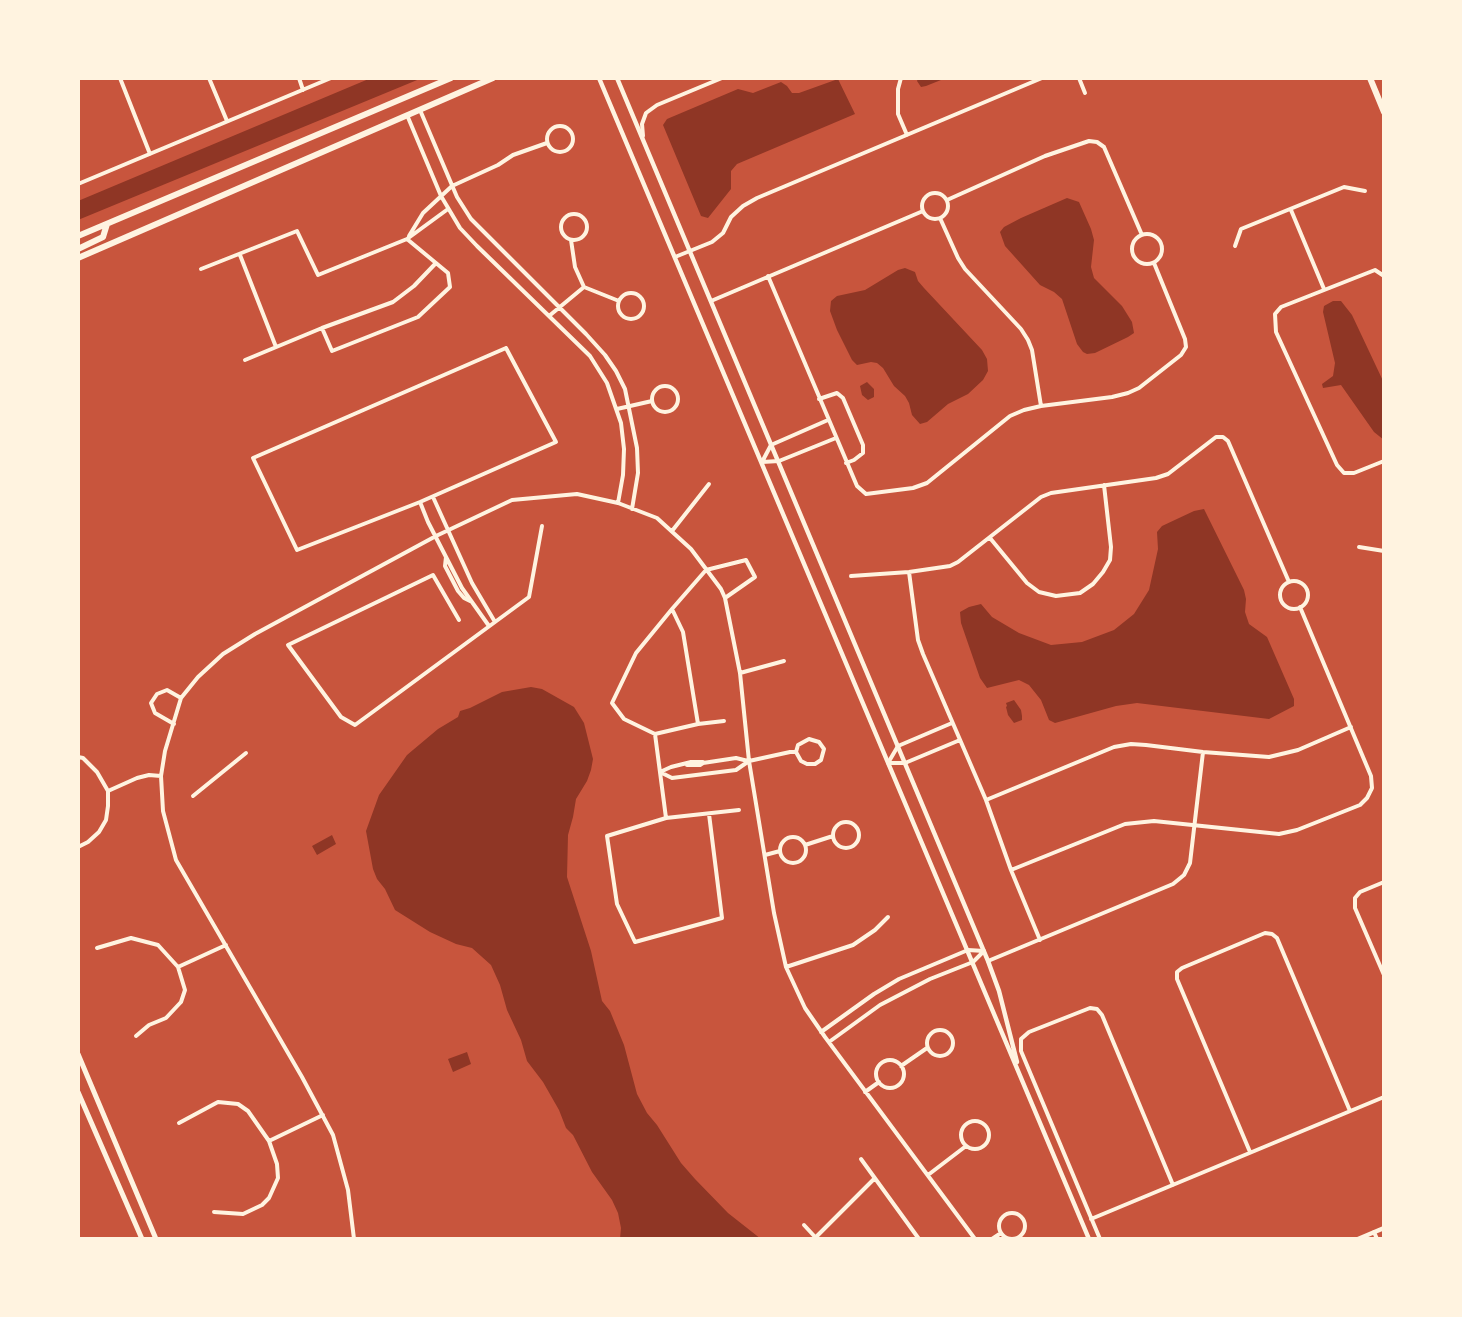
<!DOCTYPE html>
<html>
<head>
<meta charset="utf-8">
<style>
	body { margin:0 }
	#map { position:relative; width:1462px; height:1317px; overflow:hidden; background:#c8553d; font-family:"PT Sans Narrow",sans-serif }
	canvas { display:block }
	.frame { position:absolute; inset:0; border:80px solid #fff3e0; pointer-events:none }
</style>
</head>
<body>
<div id="map">
<canvas width="1462" height="1317"></canvas>
<div class="frame"></div>
</div>
<script>
const context = document.querySelector('canvas').getContext('2d');
context.lineJoin = 'round';
function fill(path, color) { context.fillStyle = color; context.fill(path, 'evenodd'); }
const poly = rows => new Path2D(rows.map(r => 'M' + r).join(''));
function trace(path, color, width, dash) { context.strokeStyle = color; context.lineWidth = width; context.lineCap = dash ? 'butt' : 'round'; context.setLineDash(dash || []); context.stroke(path); }
fill(poly([
	[371,78,422,78,78,220,78,201],
	[918,78,946,78,926,86,921,87,917,81],
	[838,79,855,114,737,164,731,171,731,189,708,218,701,216,663,125,667,119,738,89,753,93,781,82,787,86,792,93,799,93],
	[1067,198,1079,202,1091,229,1094,240,1091,267,1094,278,1122,306,1132,322,1134,333,1128,337,1095,353,1087,354,1083,352,1077,344,1062,299,1054,292,1040,285,1005,246,1000,232,1004,227,1021,218],
	[905,268,915,272,918,281,924,288,982,350,987,359,988,371,983,380,968,394,948,404,927,422,920,424,912,415,909,403,905,396,894,386,883,368,877,363,871,362,857,365,852,360,837,330,830,311,831,301,837,296,865,290,898,270],
	[1333,301,1341,301,1352,315,1384,383,1384,440,1374,432,1341,385,1323,388,1322,384,1333,376,1335,363,1323,312,1324,306],
	[867,382,874,389,874,397,868,400,862,395,860,386],
	[1204,509,1244,590,1246,599,1245,612,1249,624,1267,637,1294,699,1294,706,1269,719,1137,703,1116,706,1055,723,1049,720,1041,700,1029,685,1019,680,987,688,980,678,961,623,960,612,969,607,981,604,992,617,1019,633,1051,645,1082,642,1114,630,1134,614,1149,590,1158,549,1157,532,1162,526,1194,511],
	[531,687,542,689,574,707,584,723,593,759,591,770,587,781,576,799,573,817,568,835,567,877,591,951,602,1001,610,1011,624,1045,637,1094,647,1113,657,1125,681,1163,695,1179,728,1213,761,1239,620,1239,621,1228,618,1213,612,1200,592,1172,573,1135,566,1128,559,1110,543,1082,527,1061,521,1040,507,1010,500,985,491,965,472,948,456,944,430,932,395,910,385,889,377,879,373,869,366,831,379,795,407,755,438,729,458,717,460,711,470,708,502,692],
	[1014,700,1021,710,1022,716,1022,720,1014,723,1008,715,1006,707,1007,706,1006,703],
	[332,835,336,844,317,855,312,846],
	[467,1052,471,1064,453,1072,448,1059]
]), '#8f3625');
trace(poly([
	[120,78,150,154],
	[209,78,227,121],
	[299,78,303,90],
	[901,78,898,89,898,114,907,135],
	[1079,78,1085,93],
	[420,110,457,197,471,219,586,334,605,355,616,371,625,389,637,448,638,473,632,509],
	[407,115,441,196,460,228,477,246,590,356,607,383,621,423,624,449,623,475,618,503],
	'547 139a13 13 0 1 1 26 0a13 13 0 1 1-26 0Z',
	[643,136,642,124,646,113,657,105,722,78],
	[78,184,331,78],
	'922 206a13 13 0 1 1 26 0a13 13 0 1 1-26 0Z',
	[947,200,1045,156,1089,141,1097,142,1104,147,1142,235],
	[1291,210,1324,289],
	'561 227a13 13 0 1 1 26 0a13 13 0 1 1-26 0Z',
	[940,218,958,258,965,269,1021,329,1028,340,1032,350,1041,406],
	'1132 249a15 15 0 1 1 30 0a15 15 0 1 1-30 0Z',
	[409,236,423,213,452,186,498,165,513,155,547,143],
	[571,240,575,267,584,287,619,301],
	[1235,246,1241,229,1344,187,1365,191],
	[240,255,276,347],
	[675,257,712,242,723,233,731,217,743,206,757,198,1042,78],
	[201,269,297,231,318,275,407,239,448,209],
	[768,276,857,486,866,494,913,488,927,483,1010,416,1024,410,1041,406,1112,397,1128,393,1139,388,1181,355,1186,347,1185,339,1154,263],
	[1384,276,1375,270,1281,307,1275,314,1276,332,1337,465,1344,473,1354,473,1384,461],
	'618 306a13 13 0 1 1 26 0a13 13 0 1 1-26 0Z',
	[711,301,923,211],
	[549,316,584,287],
	[322,328,393,302,414,286,436,263],
	[506,348,556,442,420,502,297,550,253,458,506,348],
	[245,360,322,328,332,351,418,317,450,287,448,273,407,239],
	'652 399a13 13 0 1 1 26 0a13 13 0 1 1-26 0Z',
	[819,399,837,393,843,398,863,445,863,453,854,460,846,463],
	[617,409,652,401],
	[828,420,771,445,762,462,779,461,836,438],
	[433,497,472,583,495,622],
	[420,502,428,522,462,588,489,626],
	[672,531,709,484],
	[990,538,1027,583,1039,592,1056,596,1080,593,1093,584,1103,572,1110,560,1111,547,1104,485],
	[1359,547,1384,551],
	[446,557,445,566,458,591,464,598,470,601],
	[909,572,918,640,923,654,986,800,1011,870,1040,940],
	[851,576,909,572,950,566,958,562,1041,497,1051,493,1156,478,1168,474,1216,437,1223,437,1228,441,1289,582],
	'1280 595a14 14 0 1 1 28 0a14 14 0 1 1-28 0Z',
	[672,609,683,632,698,724],
	[459,620,433,575,288,645,341,717,355,725,529,597,542,526],
	[740,673,784,661],
	[724,721,698,724,655,734,624,719,612,703,636,653,672,609,706,570,746,560,755,577,725,598],
	[952,723,898,746,888,763,905,763,960,740],
	[174,724,155,713,151,703,157,694,167,690,181,698],
	[655,734,666,818],
	[78,757,83,758,97,772,108,791,108,806,106,820,99,832,88,842,78,847],
	[687,765,700,765,703,763,736,758,748,761],
	[660,772,672,778,736,770,749,761,790,752,796,752,801,761,807,764,815,764,821,760,824,749,819,742,809,739,798,745,796,752],
	[660,772,671,767,691,762,703,762],
	[108,791,137,778,149,775,161,776],
	[193,796,246,753],
	[986,800,1114,747,1131,744,1146,745,1203,752,1269,757,1298,750,1351,727],
	[709,814,722,918,635,942,617,904,607,836,666,818,739,810],
	'833 835a13 13 0 1 1 26 0a13 13 0 1 1-26 0Z',
	'780 850a13 13 0 1 1 26 0a13 13 0 1 1-26 0Z',
	[805,845,833,836],
	[765,855,780,851],
	[1011,870,1125,824,1154,821,1279,834,1297,830,1360,805,1367,798,1372,788,1371,776,1300,607],
	[1384,882,1360,892,1355,898,1355,908,1384,975],
	[97,948,131,938,158,945,178,967,185,990,181,1002,166,1018,149,1025,136,1036],
	[988,961,1173,884,1184,875,1190,863,1203,752],
	[178,967,226,945],
	[786,967,853,945,875,930,888,917],
	'927 1043a13 13 0 1 1 26 0a13 13 0 1 1-26 0Z',
	[821,1032,874,994,899,979,968,950,984,951],
	[829,1042,880,1005,930,979,973,962,984,951],
	'876 1074a14 14 0 1 1 28 0a14 14 0 1 1-28 0Z',
	[901,1066,927,1048],
	[865,1092,879,1082],
	'961 1135a14 14 0 1 1 28 0a14 14 0 1 1-28 0Z',
	[179,1123,218,1102,238,1104,248,1111,269,1141,277,1164,278,1178,269,1198,262,1205,243,1214,214,1212],
	[269,1141,323,1115],
	[1250,1152,1177,979,1177,972,1182,968,1265,933,1272,934,1277,938,1350,1111],
	[861,1159,919,1239],
	[928,1175,966,1146],
	'999 1226a13 13 0 1 1 26 0a13 13 0 1 1-26 0Z',
	[1091,1219,1384,1097],
	[804,1225,816,1238],
	[1374,1232,1377,1239],
	[815,1238,874,1179],
	[354,1239,348,1190,333,1135,302,1077,176,860,163,811,161,776,165,751,181,698,198,677,223,654,255,634,436,536,512,500,577,494,618,503,657,518,691,549,721,589,725,598,740,673,749,761,774,913,786,967,805,1008,825,1037,975,1239],
	[992,1239,1001,1233],
	[1100,1239,1021,1051,1021,1039,1029,1032,1090,1008,1097,1009,1102,1015,1173,1185]
]), '#fff3e0', 4);
trace(poly([
	[599,78,1089,1239],
	[617,78,988,961,999,991,1017,1062],
	[1358,1239,1384,1228]
]), '#fff3e0', 4.5);
trace(poly([
	[78,1054,156,1239],
	[78,1092,142,1239]
]), '#fff3e0', 5);
trace(poly([
	[1370,78,1384,112],
	[78,236,451,78],
	[78,249,103,237,107,224],
	[78,258,493,78]
]), '#fff3e0', 6);
</script>
</body>
</html>
